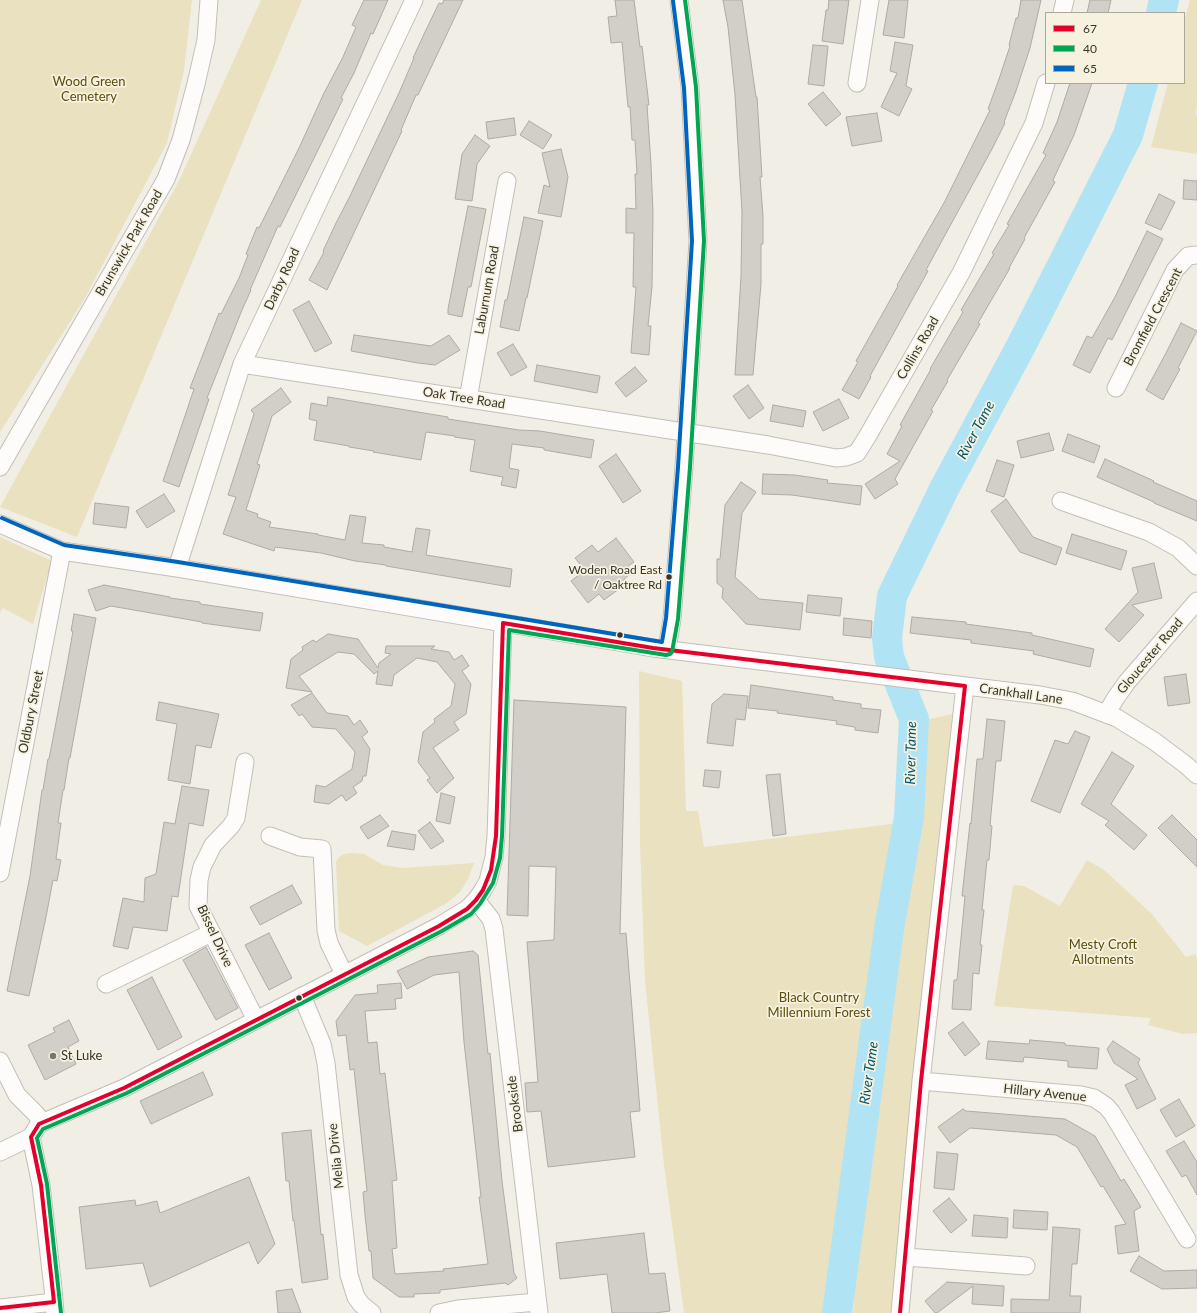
<!DOCTYPE html>
<html>
<head>
<meta charset="utf-8">
<style>
	body { margin:0 }
	#map { position:relative; width:1197px; height:1313px; overflow:hidden; background:#f1eee5; font-family:Lato,sans-serif }
	canvas { display:block }
	.legend { position:absolute; left:1045px; top:12px; width:140px; height:72px; box-sizing:border-box; background:#f7f2df; border:1px solid #aaa698; margin:0; padding:5px 7px; list-style:none; font-size:12px; color:#36352d }
	.legend li { display:flex; align-items:center; gap:8px; height:20px }
	.legend b { width:20px; border:1px solid #aaa698 }
</style>
</head>
<body>
<div id="map">
<canvas width="1197" height="1313"></canvas>
<ul class="legend">
<li><b style="height:5px;background:#e4002b"></b>67</li>
<li><b style="height:5px;background:#00a651"></b>40</li>
<li><b style="height:5px;background:#0065bd"></b>65</li>
</ul>
</div>
<script>
const context = document.querySelector('canvas').getContext('2d');
context.lineJoin = 'round';
function fill(path, color) { context.fillStyle = color; context.fill(path, 'evenodd'); }
const poly = rows => new Path2D(rows.map(r => 'M' + r).join(''));
function trace(path, color, width, dash) { context.strokeStyle = color; context.lineWidth = width; context.lineCap = dash ? 'butt' : 'round'; context.setLineDash(dash || []); context.stroke(path); }
function label(font, color, halo, rows, align = 'center') {
  context.font = font + ' Lato,sans-serif'; context.lineWidth = 3.5; context.setLineDash([]); context.textBaseline = 'middle'; context.strokeStyle = halo; context.fillStyle = color; for (const [text, x, y, turn = 0] of rows) {
    context.save(); context.translate(x, y); context.rotate((+turn || 0) * Math.PI / 180); context.textAlign = isNaN(turn) ? turn : align; if (halo) context.strokeText(text, 0, 0); context.fillText(text, 0, 0); context.restore();
  }
}
fill(poly([
	[0,0,192,0,184,70,167,143,85,298,0,432],
	[261,0,302,0,77,537,0,507,179,181],
	[1190,0,1197,0,1197,98,1196,114,1197,115,1197,154,1151,147,1168,83,1184,83,1184,22],
	[0,537,52,561,33,624,3,608,0,612],
	[639,671,682,681,686,811,698,811,704,847,900,823,833,1277,833,1313,684,1313,664,1165,645,981,640,842],
	[952,714,943,814,894,1313,853,1313,859,1236,866,1177,876,1119,884,1055,913,862,920,801,925,720],
	[352,853,364,854,383,865,403,868,474,863,468,879,460,892,447,903,367,946,339,931,336,862,339,857,344,854],
	[1087,860,1104,870,1151,913,1186,957,1195,954,1197,959,1197,1033,1183,1034,1148,1025,1151,1018,994,1006,1013,885,1024,886,1060,906]
]), '#eae1c0');
trace(poly([
	[1161,13,1164,0],
	[837,1313,889,929,909,817,914,719,889,657,887,638,892,596,945,487,1021,346,1128,135,1143,83]
]), '#b0e4f4', 30);
const building = poly([
	[364,0,388,0,373,34,371,33,354,73,341,98,343,99,318,150,280,227,278,226,250,290,251,290,242,310,207,398,209,399,179,487,163,481,194,389,190,388,219,313,221,314,239,278,248,255,246,254,257,227,259,228,299,148,324,93,343,57,356,27,352,25,364,0],
	[444,0,463,0,418,95,416,95,401,130,402,131,327,290,309,280,324,252,323,251,336,223,349,198,399,93,414,58,413,58,425,32,439,3,442,4,444,0],
	[615,0,634,0,640,47,642,46,649,105,647,105,651,165,653,213,652,287,648,326,651,326,649,355,631,353,636,287,633,287,634,233,626,233,626,208,636,209,635,174,637,174,635,140,632,140,630,107,628,107,622,42,611,43,608,17,617,16,615,0],
	[723,0,742,0,756,97,757,97,762,177,760,177,763,216,763,244,761,244,761,284,753,375,735,375,741,276,742,212,735,95,728,27,723,0],
	[829,0,849,0,843,44,822,41,826,10,828,10,829,0],
	[889,0,908,0,904,38,883,35,889,0],
	[1021,0,1041,0,1030,48,1016,91,1004,122,1005,123,992,149,926,270,928,271,870,376,871,377,859,399,842,390,858,362,856,361,898,286,897,285,945,201,990,110,988,109,999,79,1010,46,1009,45,1016,18,1018,18,1021,0],
	[1090,0,1111,0,1108,13,1087,13,1090,0],
	[895,42,913,45,906,86,912,89,899,116,881,107,897,73,890,71,895,42],
	[813,45,828,46,824,86,808,84,813,45],
	[1070,83,1092,83,1074,135,1053,180,1055,182,1024,238,1025,239,1009,268,1010,268,978,323,980,324,947,380,948,381,931,410,933,411,895,479,898,484,875,499,865,484,900,461,887,454,902,426,900,425,931,369,930,369,963,312,961,310,994,254,992,253,1009,225,1007,224,1046,155,1043,153,1057,122,1070,83],
	[823,92,841,114,826,126,808,104,823,92],
	[877,113,882,141,852,146,846,117,877,113],
	[514,118,516,135,488,139,486,122,514,118],
	[529,121,552,135,543,149,520,135,529,121],
	[475,135,490,146,477,164,472,201,455,199,462,154,475,135],
	[561,149,568,177,561,217,538,213,544,185,550,187,542,153,561,149],
	[1184,180,1197,181,1197,200,1183,199,1184,180],
	[1159,194,1175,202,1161,230,1145,223,1159,194],
	[468,206,486,209,471,287,468,287,462,317,448,314,448,309,468,206],
	[524,217,543,221,527,298,526,298,519,331,500,327,505,300,507,300,524,217],
	[1147,231,1163,239,1112,340,1108,338,1090,373,1073,365,1087,336,1092,338,1115,297,1147,231],
	[309,301,332,343,315,352,293,310,309,301],
	[1181,323,1197,331,1178,368,1180,369,1163,400,1146,390,1166,353,1181,323],
	[354,335,431,346,449,335,460,350,435,365,418,363,351,351,354,335],
	[513,344,527,367,511,376,497,353,513,344],
	[537,365,600,376,597,393,534,381,537,365],
	[635,367,647,381,626,397,615,383,635,367],
	[748,385,764,408,749,419,733,396,748,385],
	[281,388,291,402,272,416,257,464,260,465,246,510,258,514,257,517,271,522,269,527,318,534,318,535,345,540,350,515,366,517,362,543,384,545,384,547,412,552,416,528,430,530,426,555,512,569,510,587,386,566,386,565,355,561,321,553,275,547,274,551,223,534,236,497,228,495,254,414,251,410,281,388],
	[328,397,448,417,448,419,519,430,540,431,594,440,591,458,544,450,544,448,512,444,509,468,519,470,516,488,501,485,503,477,470,471,475,440,454,437,455,436,426,432,421,460,373,452,374,451,349,447,349,446,314,440,317,421,309,419,311,403,327,406,328,397],
	[839,399,849,418,823,431,813,412,839,399],
	[773,405,806,411,803,427,770,421,773,405],
	[1049,433,1054,450,1021,458,1017,441,1049,433],
	[1068,434,1100,446,1094,463,1062,451,1068,434],
	[616,454,641,491,623,503,599,466,616,454],
	[1105,459,1154,481,1153,482,1197,501,1197,521,1154,503,1154,502,1097,477,1105,459],
	[997,460,1014,465,1004,497,986,491,997,460],
	[763,474,795,475,828,480,827,483,862,486,860,505,792,495,762,494,763,474],
	[741,482,756,492,742,513,735,577,759,599,803,603,800,630,746,624,722,598,723,588,717,583,717,559,720,559,725,505,741,482],
	[164,494,175,511,147,528,136,511,164,494],
	[1006,499,1033,537,1062,548,1056,565,1020,552,991,511,1006,499],
	[95,503,129,507,126,528,93,524,95,503],
	[1072,534,1127,551,1121,570,1066,553,1072,534],
	[616,538,634,562,628,566,633,572,624,579,627,583,604,600,599,594,588,603,571,581,585,570,575,558,592,545,598,552,616,538],
	[1154,563,1162,598,1132,605,1144,615,1119,642,1105,629,1138,592,1132,568,1154,563],
	[104,585,170,597,170,598,200,602,200,604,263,613,260,631,202,623,202,622,111,606,96,611,88,590,104,585],
	[808,595,842,598,840,616,806,612,808,595],
	[74,614,96,618,87,665,70,758,69,758,64,790,63,790,58,823,61,823,56,859,61,860,57,881,53,880,46,917,29,996,7,991,30,876,42,790,43,790,48,759,49,759,67,665,73,631,71,631,74,614],
	[912,617,966,622,966,624,1032,633,1032,635,1094,649,1090,667,1033,654,1034,651,971,643,971,640,910,633,912,617],
	[844,618,872,621,871,638,843,635,844,618],
	[328,634,358,639,378,668,379,663,391,654,385,653,386,646,435,646,431,649,449,652,454,660,462,655,469,666,462,671,471,684,466,714,454,722,459,730,433,748,454,778,437,793,427,780,430,778,418,762,423,732,435,722,434,719,451,706,455,684,437,662,417,658,394,675,392,686,376,684,378,671,374,674,354,654,338,652,299,676,312,692,286,688,291,659,303,650,302,647,313,640,316,642,328,634],
	[1186,674,1190,703,1168,706,1164,677,1186,674],
	[751,685,833,697,833,700,861,704,861,708,881,710,878,733,855,730,855,727,836,724,837,721,777,713,778,711,748,708,751,685],
	[312,693,327,713,348,716,354,725,360,720,368,732,362,737,370,749,366,776,363,776,362,781,353,787,357,793,346,801,342,795,329,804,314,802,316,785,325,787,352,769,355,752,336,729,312,727,302,714,299,716,291,705,312,693],
	[724,694,748,696,745,720,736,719,733,746,707,743,712,704,724,694],
	[514,700,626,707,620,934,626,933,640,1111,630,1112,635,1157,548,1167,541,1111,527,1112,525,1083,538,1082,527,942,554,940,556,867,529,866,528,916,507,915,514,700],
	[159,702,219,714,211,748,196,745,190,784,168,780,177,724,156,720,159,702],
	[987,719,1005,721,1001,761,996,761,990,825,992,826,989,860,987,860,982,910,984,910,980,945,982,945,979,974,973,973,971,1010,952,1009,954,980,957,980,965,896,962,896,970,823,971,824,977,759,983,759,987,719],
	[1075,731,1090,737,1060,813,1031,801,1055,740,1068,744,1075,731],
	[1112,752,1134,766,1111,804,1147,835,1134,850,1105,825,1109,821,1081,804,1112,752],
	[705,770,721,771,719,788,703,786,705,770],
	[780,774,786,834,773,836,766,775,780,774],
	[182,786,209,790,203,826,189,823,178,897,172,896,167,931,133,927,128,949,113,946,123,898,144,902,145,878,156,874,164,822,175,824,182,786],
	[441,793,455,797,450,824,436,821,441,793],
	[380,815,389,826,368,839,360,827,380,815],
	[1172,815,1197,840,1197,867,1158,828,1172,815],
	[430,822,444,841,431,849,418,831,430,822],
	[392,831,416,835,414,850,387,846,392,831],
	[292,885,302,903,260,925,250,907,292,885],
	[269,933,292,978,269,990,245,945,269,933],
	[206,947,238,1008,216,1020,183,960,206,947],
	[473,951,478,955,488,1054,490,1053,502,1181,514,1273,517,1278,508,1285,505,1283,440,1290,440,1293,414,1294,414,1297,399,1297,373,1278,371,1251,369,1251,365,1215,363,1192,367,1191,354,1069,350,1070,346,1035,338,1036,336,1021,355,995,378,993,377,985,401,983,402,998,395,999,396,1009,365,1011,368,1043,377,1042,380,1074,385,1073,397,1180,392,1181,397,1248,392,1249,395,1274,444,1271,443,1269,488,1264,479,1197,481,1197,464,1042,459,972,434,975,407,989,397,971,428,957,473,951],
	[152,977,182,1037,158,1050,127,990,152,977],
	[69,1020,79,1041,68,1047,76,1064,45,1080,28,1045,55,1032,53,1028,69,1020],
	[963,1022,980,1044,965,1056,948,1033,963,1022],
	[1030,1040,1065,1043,1065,1045,1099,1048,1097,1069,1068,1067,1068,1061,1024,1057,1023,1062,986,1059,988,1041,1029,1044,1030,1040],
	[1113,1041,1140,1059,1138,1063,1156,1099,1137,1109,1125,1085,1138,1079,1114,1063,1107,1049,1113,1041],
	[203,1072,213,1095,151,1124,140,1101,203,1072],
	[1179,1099,1195,1126,1176,1137,1160,1110,1179,1099],
	[963,1109,966,1111,1065,1119,1095,1136,1121,1181,1124,1179,1141,1207,1134,1211,1139,1251,1118,1254,1115,1226,1126,1224,1103,1186,1101,1187,1077,1147,1056,1135,970,1128,950,1143,938,1127,963,1109],
	[311,1130,321,1235,323,1234,328,1279,302,1283,294,1220,293,1221,289,1181,286,1181,282,1133,311,1130],
	[1184,1141,1197,1162,1197,1195,1186,1175,1182,1177,1166,1151,1184,1141],
	[937,1152,958,1154,954,1190,934,1188,937,1152],
	[249,1177,275,1244,258,1264,249,1242,150,1287,143,1263,86,1269,79,1207,135,1200,136,1206,157,1201,160,1213,249,1177],
	[949,1198,967,1220,951,1233,933,1211,949,1198],
	[1014,1210,1048,1212,1047,1230,1013,1228,1014,1210],
	[974,1215,1008,1218,1007,1238,972,1236,974,1215],
	[1053,1227,1080,1229,1077,1264,1072,1264,1070,1296,1081,1296,1080,1313,1011,1313,1011,1299,1049,1300,1053,1227],
	[644,1233,649,1274,665,1273,670,1311,655,1313,612,1313,607,1274,560,1279,556,1243,644,1233],
	[1139,1256,1164,1271,1197,1270,1197,1288,1162,1289,1130,1271,1139,1256],
	[947,1282,1004,1286,1003,1306,972,1304,973,1286,937,1313,935,1313,925,1301,947,1282],
	[292,1289,301,1313,278,1313,276,1291,292,1289]
]);
fill(building, '#d2cfc8');
trace(building, '#adaba4', 1);
const minor = poly([
	[1062,13,1065,0],
	[857,83,870,0],
	[242,364,768,445,836,458,846,457,857,453,867,437,961,273,1034,123,1046,83],
	[1116,388,1175,270,1188,256,1197,255],
	[468,399,507,181],
	[0,467,166,179,181,140,196,84,206,40,209,0],
	[1061,501,1149,532,1178,548,1197,566],
	[0,524,62,551,177,568,653,648,1040,695,1072,701,1117,718,1154,741,1186,765,1197,775],
	[177,568,242,364,414,0],
	[667,649,672,619,684,467,698,241,690,87,679,0],
	[1107,713,1115,699,1127,682,1197,601],
	[245,762,236,818,231,826,213,845,202,867,199,880,198,906,256,1020],
	[270,836,300,847,322,849,326,930,329,943,344,974],
	[0,873,62,551],
	[476,900,491,919,494,929,539,1313],
	[106,984,211,933],
	[302,996,322,1044,326,1063,349,1275,356,1297,361,1304,372,1313],
	[0,1061,17,1095,36,1114,42,1122],
	[921,1081,1081,1095,1094,1098,1106,1106,1112,1113,1187,1239],
	[31,1137,39,1124,124,1088,439,926,467,909,476,900,483,890,488,881,494,857,496,836,503,623],
	[31,1137,41,1185,53,1288,55,1313],
	[0,1152,31,1137],
	[906,1257,1026,1266],
	[0,1308,54,1302],
	[439,1313,458,1309,537,1302],
	[900,1313,921,1081,965,686]
]);
trace(minor, '#c2bfb7', 19);
trace(minor, '#fdfcfb', 17);
trace(poly([
	[0,1308,54,1302,41,1185,31,1137,39,1124,124,1088,439,926,467,909,476,900,483,890,491,870,496,836,503,623,653,648,965,686,921,1081,900,1313]
]), '#e4002b', 4);
trace(poly([
	[61,1313,47,1184,37,1138,43,1129,127,1093,442,931,471,914,480,904,493,883,500,858,502,836,509,630,666,655,670,654,672,652,678,619,690,467,704,241,696,87,685,0]
]), '#00a651', 4);
trace(poly([
	[2,518,64,545,178,562,662,642,666,618,678,467,692,241,684,88,673,1]
]), '#0065bd', 4);
for (const [x, y, r, color] of [
	[669,577,3.5,"#36352d"],
	[620,635,3.5,"#36352d"],
	[299,998,3.5,"#36352d"],
	[53,1056,4,"#77766d"]
]) { const dot = new Path2D(); dot.arc(x, y, r, 0, 2 * Math.PI); context.fillStyle = color; context.fill(dot); trace(dot, '#f7f2df', 1.5); }
label('12px', '#36352d', '#f7f2df', [
	["Woden Road East",662,570],
	["/ Oaktree Rd",662,585]
], 'right');
label('13px', '#5b4d0c', '#f7f2df', [
	["Wood Green",89,82],
	["Cemetery",89,97],
	["Mesty Croft",1103,945],
	["Allotments",1103,960],
	["Black Country",819,998],
	["Millennium Forest",819,1013]
]);
label('13px', '#36352d', '#f7f2df', [
	["Brunswick Park Road",129,243,-60],
	["Darby Road",282,279,-65],
	["Laburnum Road",487,290,-80],
	["Bromfield Crescent",1153,317,-62],
	["Collins Road",918,348,-60],
	["Oak Tree Road",464,398,9],
	["Gloucester Road",1150,656,-50],
	["Crankhall Lane",1021,694,8],
	["Oldbury Street",31,712,-79],
	["Bissel Drive",215,936,65],
	["Hillary Avenue",1045,1093,6],
	["Brookside",515,1104,-97],
	["Melia Drive",336,1156,-96]
]);
label('13px', '#36352d', '#f7f2df', [
	["St Luke",61,1056]
], 'left');
label('italic 14px', '#00576f', '#f7f2df', [
	["River Tame",976,430,-62],
	["River Tame",911,753,-89],
	["River Tame",869,1073,-82]
]);
</script>
</body>
</html>
